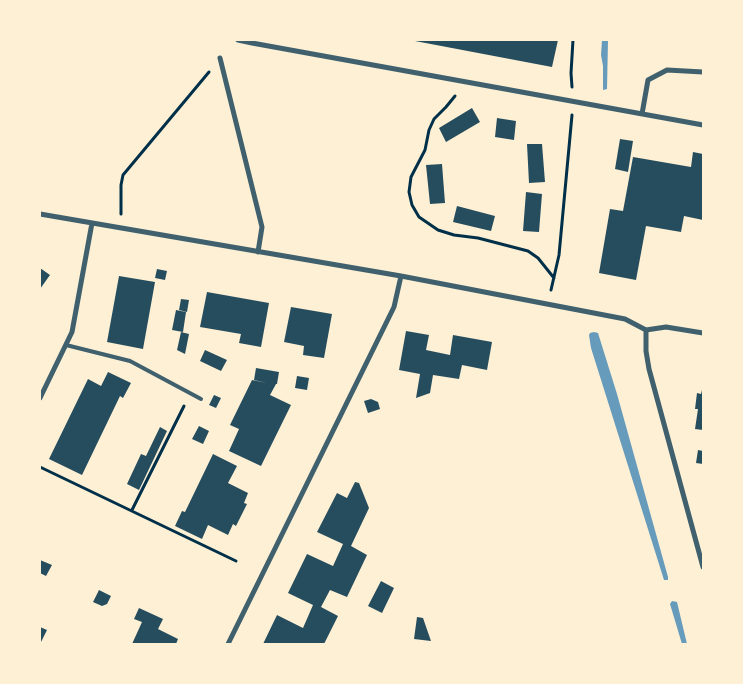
<!DOCTYPE html>
<html>
<head>
<meta charset="utf-8">
<style>
	body { margin:0 }
	#map { position:relative; width:743px; height:684px; overflow:hidden; background:#fdf0d5; font-family:Overpass,sans-serif }
	canvas { display:block }
	.frame { position:absolute; inset:0; border:41px solid #fdf0d5; pointer-events:none }
</style>
</head>
<body>
<div id="map">
<canvas width="743" height="684"></canvas>
<div class="frame"></div>
</div>
<script>
const context = document.querySelector('canvas').getContext('2d');
context.lineJoin = 'round';
function fill(path, color) { context.fillStyle = color; context.fill(path, 'evenodd'); }
const poly = rows => new Path2D(rows.map(r => 'M' + r).join(''));
function trace(path, color, width, dash) { context.strokeStyle = color; context.lineWidth = width; context.lineCap = dash ? 'butt' : 'round'; context.setLineDash(dash || []); context.stroke(path); }
fill(poly([
	[602,40,608,40,607,89,603,90,603,66,601,55],
	[594,332,598,333,617,394,668,577,668,580,664,580,591,348,589,335,590,333],
	[672,601,677,602,687,644,682,644,670,604]
]), '#669bbc');
fill(poly([
	[415,40,558,40,552,67,415,41],
	[472,108,480,122,446,142,439,128],
	[497,118,516,121,514,140,495,137],
	[620,139,633,141,628,172,615,169],
	[527,144,542,144,545,182,529,183],
	[693,152,703,154,703,220,684,216,681,232,646,226,636,280,599,273,610,209,623,211,633,157,691,167],
	[442,164,445,203,430,204,426,165],
	[526,192,542,194,539,232,523,231],
	[457,206,495,216,491,231,453,222],
	[40,268,50,275,40,289],
	[157,269,167,271,165,280,155,278],
	[119,276,155,282,143,349,107,342],
	[207,292,269,303,261,347,239,343,241,334,200,327],
	[181,299,189,300,187,312,179,310],
	[291,307,332,314,324,358,303,355,304,346,284,342],
	[176,310,186,312,183,332,172,330],
	[406,331,429,335,426,350,450,355,453,335,492,342,487,370,462,365,459,379,433,375,430,393,416,398,420,374,399,370],
	[181,332,189,334,185,354,177,350],
	[205,350,227,360,221,371,200,361],
	[256,368,279,372,277,384,276,384,270,395,291,405,261,466,229,451,239,429,230,425,252,380,267,383,254,380],
	[108,372,131,383,123,398,120,396,82,475,49,459,88,379,101,386],
	[297,376,309,378,307,390,295,388],
	[702,390,703,390,703,430,695,429,698,409,695,409,697,393,701,394],
	[214,395,221,398,216,408,209,405],
	[371,399,378,402,380,409,368,413,364,401],
	[199,426,209,431,203,444,192,439],
	[160,427,167,431,139,490,127,484,141,454,146,456],
	[698,450,703,451,703,464,696,463],
	[213,454,237,466,228,483,248,493,244,503,247,504,236,526,233,524,228,535,208,525,202,539,175,526,182,511,185,512],
	[355,482,359,483,369,508,351,546,367,555,347,597,330,590,321,607,338,616,324,644,263,644,277,615,303,628,313,605,288,593,307,554,333,566,343,544,317,532,337,493,347,498],
	[40,560,52,565,46,576,40,573],
	[381,581,394,588,382,613,368,606],
	[99,590,111,596,107,604,102,606,93,602],
	[139,608,163,619,158,629,178,639,176,644,132,644,142,622,134,619],
	[417,617,423,618,431,641,414,639],
	[40,627,47,630,40,644]
]), '#264d5e');
trace(poly([
	[572,87,571,73,573,40],
	[455,96,446,107,434,119,429,130,425,150,411,177,409,192,412,205,419,217,438,230,454,235,478,238,528,251,538,258,554,278],
	[121,214,121,185,123,175,209,72],
	[551,290,559,255,572,115],
	[40,467,236,561],
	[132,510,184,406]
]), '#003049', 3);
trace(poly([
	[66,345,130,361,201,399]
]), '#3f606c', 4);
trace(poly([
	[238,40,252,43,703,125],
	[220,58,262,227,258,252],
	[642,114,648,80,667,70,703,72],
	[40,214,401,276,625,319,646,330,666,327,703,333],
	[646,330,646,351,649,369,703,567],
	[40,398,72,332,92,223],
	[228,644,394,307,401,276]
]), '#3f606c', 5);
</script>
</body>
</html>
